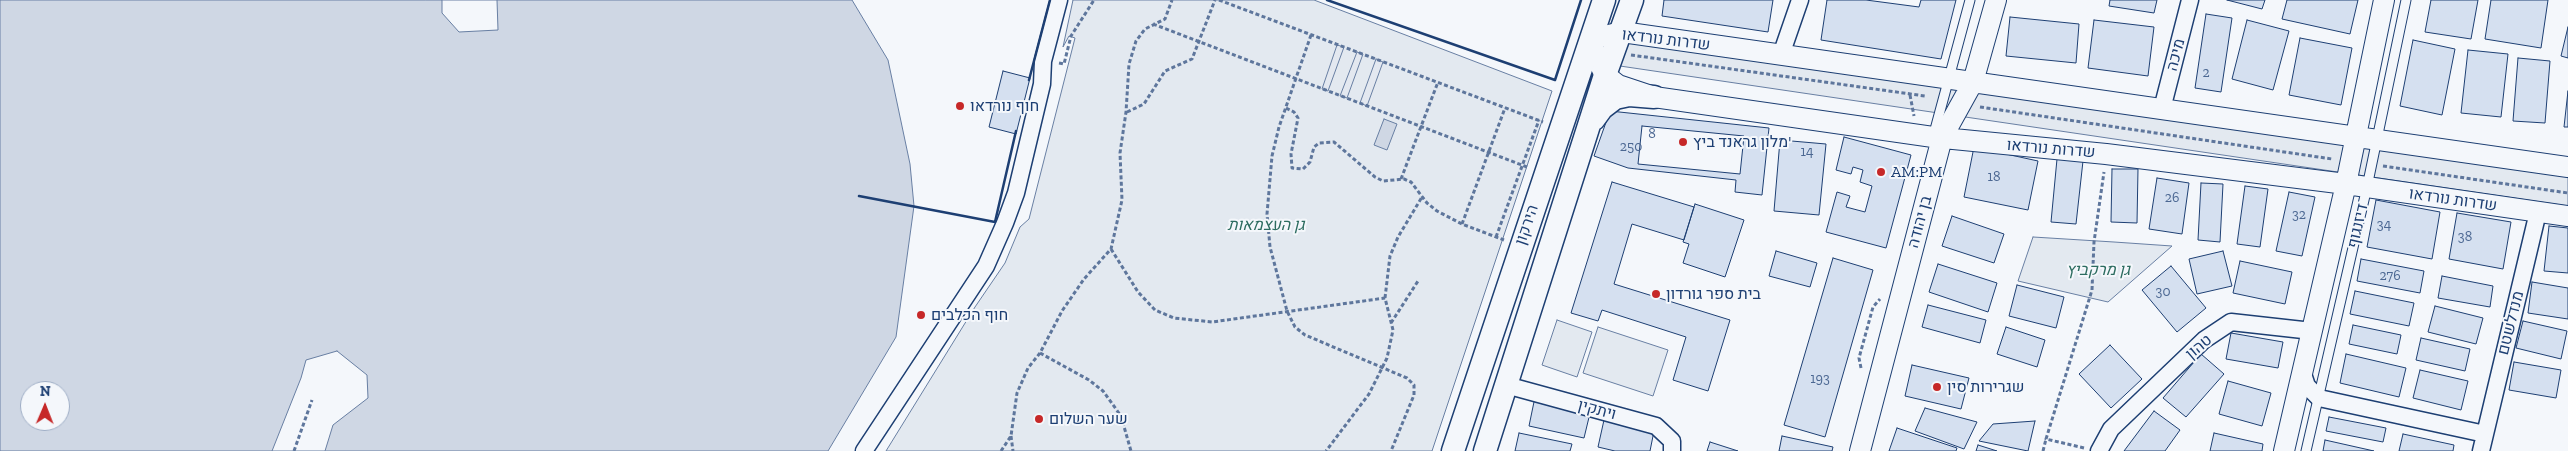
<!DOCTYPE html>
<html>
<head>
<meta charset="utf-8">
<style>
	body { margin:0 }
	#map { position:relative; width:2568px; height:451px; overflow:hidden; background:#f4f7fb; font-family:"Zilla Slab",serif }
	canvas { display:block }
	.north { position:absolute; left:20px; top:381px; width:50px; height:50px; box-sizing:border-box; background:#f4f7fb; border:1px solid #9eadc5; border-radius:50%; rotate:1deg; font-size:14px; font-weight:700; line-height:20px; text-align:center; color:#1d3f73 }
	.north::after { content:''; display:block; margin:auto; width:18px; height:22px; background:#c62828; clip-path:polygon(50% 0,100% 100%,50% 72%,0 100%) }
</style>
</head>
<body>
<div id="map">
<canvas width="2568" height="451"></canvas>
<div class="north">N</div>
</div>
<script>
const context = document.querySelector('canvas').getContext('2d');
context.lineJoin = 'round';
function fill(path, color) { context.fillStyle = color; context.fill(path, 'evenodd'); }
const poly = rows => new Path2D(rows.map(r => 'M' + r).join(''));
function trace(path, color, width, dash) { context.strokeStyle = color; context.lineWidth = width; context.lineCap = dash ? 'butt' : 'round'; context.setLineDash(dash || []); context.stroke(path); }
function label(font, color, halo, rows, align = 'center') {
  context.font = font + ' "Zilla Slab",Heebo,serif'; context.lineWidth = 4; context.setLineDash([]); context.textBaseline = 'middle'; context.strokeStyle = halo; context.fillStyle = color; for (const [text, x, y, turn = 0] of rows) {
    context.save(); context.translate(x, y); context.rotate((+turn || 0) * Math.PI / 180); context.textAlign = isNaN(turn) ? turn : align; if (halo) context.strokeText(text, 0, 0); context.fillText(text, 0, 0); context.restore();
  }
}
const green = poly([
	[1073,0,1314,0,1552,91,1432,451,886,451,975,307,1005,263,1020,227,1029,219,1075,38,1069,36,1063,47,1073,0],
	[1625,38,2568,177,2568,206,1620,66,1625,38],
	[2033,237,2114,242,2172,246,2108,302,2018,281,2033,237],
	[1557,320,1592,332,1577,377,1542,365,1557,320],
	[1598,327,1668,350,1653,396,1583,373,1598,327]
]);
fill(green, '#e3e9f0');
trace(green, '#687fa3', 1);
const parking = poly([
	[1337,45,1344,47,1328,91,1322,89,1337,45],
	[1357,52,1363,54,1347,98,1340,96,1357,52],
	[1376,59,1383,62,1367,106,1360,103,1376,59]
]);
fill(parking, '#e3e8f0');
trace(parking, '#687fa3', 1);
const water = poly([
	[0,0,852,0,888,60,910,164,914,206,896,337,828,451,0,451,0,0],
	[30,391,60,391,60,421,30,421,30,391],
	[1384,119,1397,124,1387,150,1374,145,1384,119]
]);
fill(water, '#cfd7e4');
trace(water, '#687fa3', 1);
const pier = poly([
	[442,0,497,0,498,30,459,32,442,13,442,0],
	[337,351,367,375,368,398,333,425,325,451,272,451,301,378,306,360,337,351]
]);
fill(pier, '#f4f7fb');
trace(pier, '#687fa3', 1);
const building = poly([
	[1664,0,1773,0,1768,32,1662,16,1664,0],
	[1827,0,1866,0,1919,7,1921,0,1956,0,1941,59,1821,40,1827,0],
	[2110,0,2157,0,2154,13,2109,6,2110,0],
	[2227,0,2265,0,2262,9,2227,0],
	[2287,0,2358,0,2350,34,2282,19,2287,0],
	[2431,0,2478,0,2471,39,2425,32,2431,0],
	[2491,0,2548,0,2541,48,2485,39,2491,0],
	[2206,14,2232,18,2221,92,2195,88,2206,14],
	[2010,17,2079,24,2076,63,2006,56,2010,17],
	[2094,20,2154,27,2148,76,2088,68,2094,20],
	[2247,20,2289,31,2273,90,2232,79,2247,20],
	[2568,27,2568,58,2561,56,2568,27],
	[2300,38,2352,48,2341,105,2289,95,2300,38],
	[2413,40,2455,49,2442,115,2400,106,2413,40],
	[2468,50,2508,54,2501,117,2461,113,2468,50],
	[2518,58,2550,61,2545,123,2513,121,2518,58],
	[1003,71,1030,78,1016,134,989,127,1003,71],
	[2568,91,2568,127,2564,127,2568,91],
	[1610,111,1769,128,1762,195,1735,192,1736,180,1628,168,1594,156,1610,111],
	[1642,126,1744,136,1740,174,1638,164,1642,126],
	[1844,137,1911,155,1886,248,1826,232,1837,192,1850,196,1846,207,1865,212,1872,186,1860,182,1863,170,1853,167,1851,174,1836,170,1844,137],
	[1780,140,1826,144,1819,215,1774,211,1780,140],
	[1974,147,2038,161,2028,210,1964,197,1974,147],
	[2057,159,2083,161,2076,224,2051,222,2057,159],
	[2112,169,2138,169,2137,223,2111,222,2112,169],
	[2157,178,2189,183,2182,234,2149,229,2157,178],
	[1612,182,1694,207,1684,240,1632,224,1614,284,1730,320,1708,391,1673,380,1686,337,1602,310,1598,321,1571,313,1612,182],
	[2201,183,2223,184,2220,242,2198,240,2201,183],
	[2245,186,2268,189,2260,247,2237,244,2245,186],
	[2289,192,2315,197,2302,256,2276,251,2289,192],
	[2376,200,2440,212,2432,259,2367,247,2376,200],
	[1695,204,1744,220,1725,277,1683,263,1689,244,1683,242,1695,204],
	[2457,213,2511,222,2503,269,2449,259,2457,213],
	[1952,216,2004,234,1994,263,1942,246,1952,216],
	[2549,226,2568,228,2568,273,2544,271,2549,226],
	[1776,251,1817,263,1810,287,1769,276,1776,251],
	[2223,251,2232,286,2197,294,2189,259,2223,251],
	[1833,258,1873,270,1825,437,1784,425,1833,258],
	[2361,259,2424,271,2420,293,2357,281,2361,259],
	[2240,261,2292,272,2285,304,2233,293,2240,261],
	[1938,264,1997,283,1988,312,1929,292,1938,264],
	[2171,266,2206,308,2177,332,2142,290,2171,266],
	[2442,276,2493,286,2490,307,2438,298,2442,276],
	[2532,282,2568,288,2568,319,2528,313,2532,282],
	[2017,285,2064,297,2056,328,2009,316,2017,285],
	[2355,291,2414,303,2409,326,2350,314,2355,291],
	[1928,305,1986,320,1980,343,1922,327,1928,305],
	[2435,306,2483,318,2476,344,2428,332,2435,306],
	[2523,321,2567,331,2561,359,2516,348,2523,321],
	[2353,325,2401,335,2397,354,2349,344,2353,325],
	[2006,327,2045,340,2037,367,1997,354,2006,327],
	[2231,333,2283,342,2278,368,2226,359,2231,333],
	[2421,338,2470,349,2465,371,2416,360,2421,338],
	[2110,345,2142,379,2111,408,2079,374,2110,345],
	[2201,354,2224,374,2186,417,2163,398,2201,354],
	[2346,354,2406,368,2399,397,2340,383,2346,354],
	[2514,362,2561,370,2556,398,2509,390,2514,362],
	[1912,365,1969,378,1961,409,1905,396,1912,365],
	[2420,370,2468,381,2461,410,2413,398,2420,370],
	[2228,381,2271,393,2262,426,2219,414,2228,381],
	[1535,397,1591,409,1584,438,1529,426,1535,397],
	[1925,408,1977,422,1964,449,1915,431,1925,408],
	[2154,411,2180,430,2165,451,2124,451,2154,411],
	[2329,417,2386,428,2383,442,2326,431,2329,417],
	[1604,420,1654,431,1650,451,1615,451,1598,447,1604,420],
	[2035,421,2028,451,1979,441,1993,424,2035,421],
	[1897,428,1957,448,1956,451,1889,451,1897,428],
	[1519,433,1572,444,1570,451,1515,451,1519,433],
	[2214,433,2263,444,2262,451,2210,451,2214,433],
	[2403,434,2454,445,2453,451,2399,451,2403,434],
	[1782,436,1833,447,1832,451,1779,451,1782,436],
	[2325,440,2374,451,2323,451,2325,440],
	[1710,442,1738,451,1707,451,1710,442],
	[1978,445,1997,451,1976,451,1978,445]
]);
fill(building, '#d5e0f0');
trace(building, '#1d3f73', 1);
const service = poly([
	[1933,137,1970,0],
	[2306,451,2367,187,2406,0]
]);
const minor = poly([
	[1781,55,1800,0],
	[2162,109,2190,0],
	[2303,374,2307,386,2319,398,2485,434],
	[1506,385,1656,426,1672,441,1672,451],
	[864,451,986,266,1005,223,1016,193,1042,84,1043,61,1059,0],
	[2099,451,2111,429,2204,340,2231,322,2312,331],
	[2481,451,2538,212]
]);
const tertiary = poly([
	[2568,167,1622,32,1591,39,1597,59,1605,75,1618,85,1654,97,1933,137,2106,154,2346,184,2568,216],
	[1860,451,1942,138,1973,82,1996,0],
	[2284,451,2346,184,2384,0]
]);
const secondary = poly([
	[1594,119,1602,108,1615,98,1629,95,1654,97],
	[1453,451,1604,0],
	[1485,451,1605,75,1632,0]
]);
trace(service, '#1d3f73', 11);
trace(minor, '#1d3f73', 19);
trace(tertiary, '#1d3f73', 22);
trace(secondary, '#1d3f73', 25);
trace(poly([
	[1219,0,1543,122],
	[1153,24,1527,167],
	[1311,35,1279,127,1272,156,1267,214,1270,247,1287,311,1295,327,1305,335,1407,378,1414,385,1414,395,1391,451],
	[1631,55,1925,96],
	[1059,63,1064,64,1071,36,1094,0],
	[1910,95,1914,116],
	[1980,107,2332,159],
	[1286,108,1294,112,1298,118,1291,154,1292,168,1303,169,1310,162,1314,147,1319,143,1334,142,1375,177,1383,181,1404,179,1411,182,1427,203,1437,211,1462,224,1504,240],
	[1127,112,1144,104,1165,71,1192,59,1215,0],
	[2383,166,2568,193],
	[1401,179,1438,82],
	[1462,224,1505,108],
	[1496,237,1539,120],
	[1111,249,1138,292,1155,310,1174,318,1212,322,1385,298,1393,330,1387,358,1369,394,1326,451],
	[1385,298,1390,256,1398,237,1422,197],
	[1391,323,1418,281],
	[1040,353,1089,380,1103,391,1121,416,1131,451],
	[1861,368,1859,358,1873,307,1880,299],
	[1011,436,1013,451],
	[2084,448,2046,439,2092,290,2094,242,2104,172],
	[294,451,312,400],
	[1001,451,1011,436,1017,393,1028,368,1040,353,1062,311,1084,279,1111,249,1122,200,1120,153,1126,112,1129,64,1136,41,1145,29,1165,19,1172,0],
	[2043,451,2046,439]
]), '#5e769c', 3, [4, 2.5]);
trace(service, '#f4f7fb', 9);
trace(minor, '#f4f7fb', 16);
trace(tertiary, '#f4f7fb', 20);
trace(secondary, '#f4f7fb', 22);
trace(poly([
	[1327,0,1555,80,1581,0],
	[1029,80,1050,0],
	[859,196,995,222,1016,131]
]), '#1d3f73', 2.5);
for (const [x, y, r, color] of [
	[960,106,5,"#c62828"],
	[1683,142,5,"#c62828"],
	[1881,172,5,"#c62828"],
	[1656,294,5,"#c62828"],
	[921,315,5,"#c62828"],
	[1937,387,5,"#c62828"],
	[1039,419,5,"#c62828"]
]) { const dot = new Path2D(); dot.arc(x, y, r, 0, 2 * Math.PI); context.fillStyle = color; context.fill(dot); trace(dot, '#f4f7fb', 2); }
label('14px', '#4b6792', null, [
	["2",2206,73],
	["8",1652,134],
	["250",1631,147],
	["14",1807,152],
	["18",1994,177],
	["26",2172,198],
	["32",2299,215],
	["34",2384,225],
	["38",2465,237],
	["276",2390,276],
	["30",2163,292],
	["193",1820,379]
]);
label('16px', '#1d3f73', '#f4f7fb', [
	["שדרות נורדאו",1666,40,7],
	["מיכה",2176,55,-75],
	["שדרות נורדאו",2051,149,5],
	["שדרות נורדאו",2453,200,8],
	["בן יהודה",1920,222,-75],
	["הירקון",1527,225,-71],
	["דיזנגוף",2358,226,-77],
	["מנדלשטם",2511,323,-76],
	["טהון",2199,347,-40],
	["ויתקין",1597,410,15]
]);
label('16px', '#1d3f73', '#f4f7fb', [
	["חוף נורדאו",970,106],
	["מלון גראנד ביץ'",1693,142],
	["AM:PM",1891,172],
	["בית ספר גורדון",1666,294],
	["חוף הכלבים",931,315],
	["שגרירות סין",1947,387],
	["שער השלום",1049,419]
], 'left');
label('italic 16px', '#2c6c60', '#f4f7fb', [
	["גן העצמאות",1266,225],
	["גן מרקביץ",2098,270]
]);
</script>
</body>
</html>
